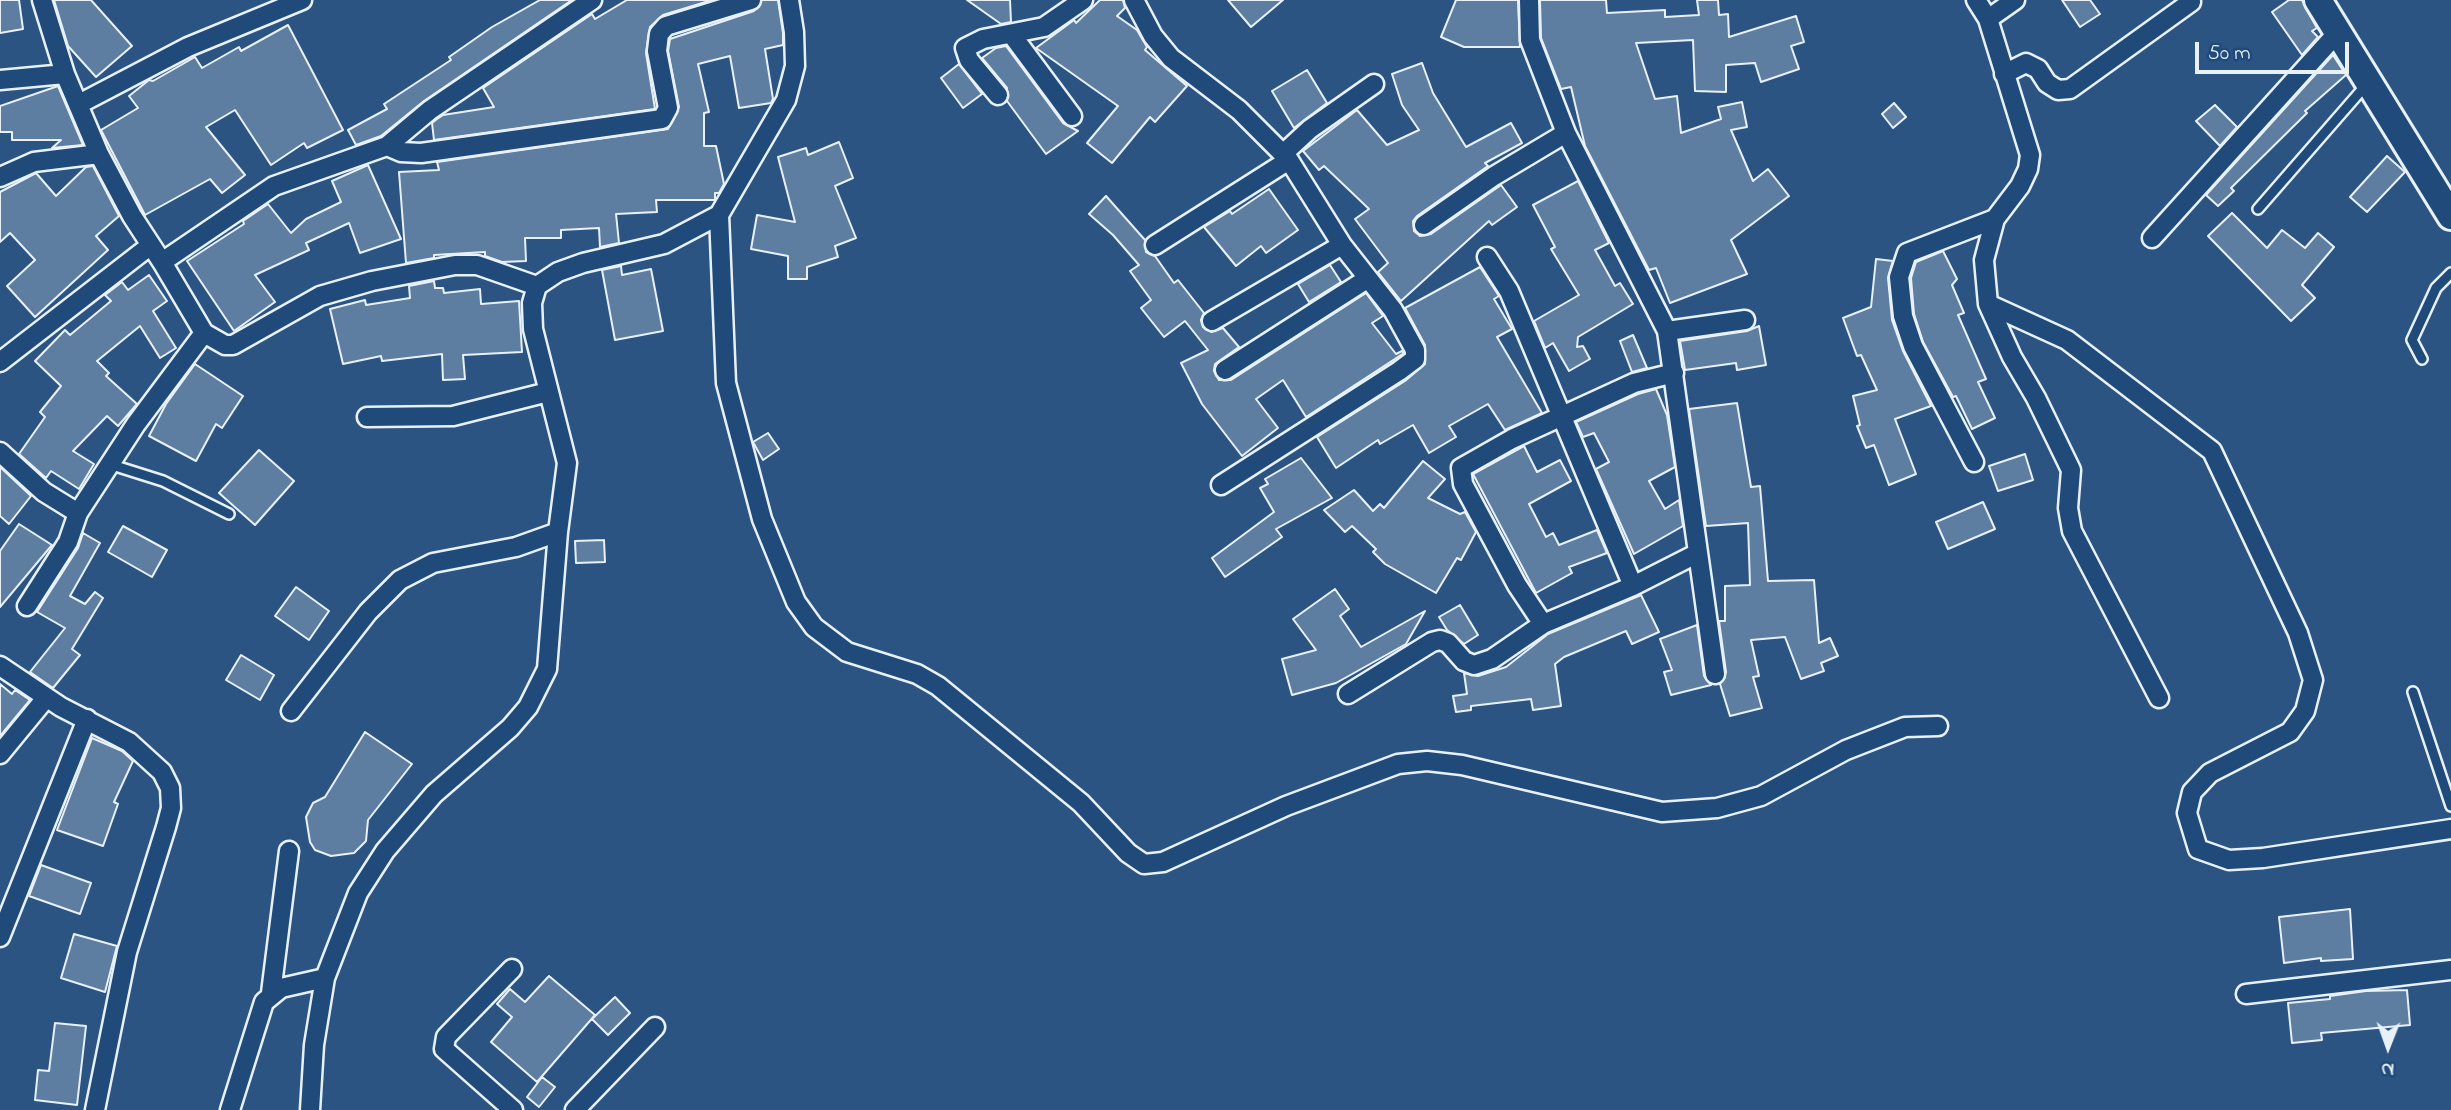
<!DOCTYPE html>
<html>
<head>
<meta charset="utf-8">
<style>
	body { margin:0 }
	#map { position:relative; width:2451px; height:1110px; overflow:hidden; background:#2b5482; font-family:"Indie Flower",sans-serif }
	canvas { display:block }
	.north { position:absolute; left:2353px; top:1012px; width:70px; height:70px; -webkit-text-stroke:5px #1f4a7a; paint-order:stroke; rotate:181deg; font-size:19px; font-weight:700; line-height:28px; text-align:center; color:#e8f1f8 }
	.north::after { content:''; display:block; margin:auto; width:24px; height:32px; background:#e8f1f8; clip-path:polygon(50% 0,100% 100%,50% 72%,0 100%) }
	.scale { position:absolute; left:2195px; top:42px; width:154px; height:32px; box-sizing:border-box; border:4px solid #e8f1f8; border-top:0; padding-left:9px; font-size:21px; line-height:24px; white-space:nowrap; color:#e8f1f8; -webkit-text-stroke:5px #1f4a7a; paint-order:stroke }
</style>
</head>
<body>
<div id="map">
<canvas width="2451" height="1110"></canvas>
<div class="north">N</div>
<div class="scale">50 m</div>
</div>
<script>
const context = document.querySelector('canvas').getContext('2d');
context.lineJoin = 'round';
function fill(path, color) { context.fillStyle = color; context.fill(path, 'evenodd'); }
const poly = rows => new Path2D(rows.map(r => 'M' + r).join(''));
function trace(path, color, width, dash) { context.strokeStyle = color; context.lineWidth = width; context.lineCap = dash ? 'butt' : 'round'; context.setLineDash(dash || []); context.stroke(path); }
const building = poly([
	[0,0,19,0,23,29,0,33,0,0],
	[54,0,91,0,132,46,96,77,68,46,54,0],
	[540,0,572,0,424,101,381,136,356,145,348,130,387,109,384,104,451,60,449,57,492,27,540,0],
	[627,0,712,0,663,15,650,27,646,53,655,109,434,140,432,123,437,119,443,115,494,107,483,88,592,14,595,19,627,0],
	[762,0,778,0,783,33,783,45,765,49,773,99,771,103,739,108,730,56,698,64,709,112,704,113,704,146,716,146,724,184,719,193,715,193,715,200,656,200,657,212,616,214,619,243,600,247,599,228,561,230,561,238,525,238,526,261,502,262,485,256,485,252,434,255,434,258,406,263,399,172,439,170,437,162,668,129,679,107,668,51,670,39,754,11,762,0],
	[967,0,1010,0,1011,22,1001,24,967,0],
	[1100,0,1123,0,1125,8,1117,16,1137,30,1147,47,1145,50,1187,86,1155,122,1150,117,1112,163,1087,143,1118,106,1036,48,1074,20,1076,23,1100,0],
	[1228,0,1283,0,1251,27,1228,0],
	[1456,0,1518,0,1520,47,1464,47,1441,37,1456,0],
	[1540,0,1606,0,1607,13,1665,10,1665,17,1699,15,1697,0,1718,0,1719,15,1728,14,1729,37,1796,16,1804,42,1791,46,1799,69,1761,82,1755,63,1726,65,1726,92,1695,91,1693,40,1636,43,1655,99,1677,96,1681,133,1721,119,1718,107,1742,102,1747,127,1731,130,1753,181,1768,169,1789,196,1731,240,1747,274,1670,303,1656,268,1649,270,1585,146,1571,87,1561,89,1541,38,1540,0],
	[2062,0,2090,0,2100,14,2080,27,2062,0],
	[2289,0,2302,0,2317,28,2312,31,2318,37,2302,55,2272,12,2289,0],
	[288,25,343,130,307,148,304,143,271,165,235,110,206,127,245,175,222,193,210,179,145,215,101,130,138,108,129,96,149,80,153,81,195,57,202,68,239,47,241,51,288,25],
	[1006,46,1063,123,1078,131,1046,154,1007,101,1007,88,982,58,996,48,1006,46],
	[2333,55,2346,75,2305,111,2307,113,2231,188,2234,191,2218,206,2206,195,2333,55],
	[1422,63,1433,93,1466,147,1511,123,1522,143,1485,163,1488,166,1417,216,1413,221,1414,231,1420,236,1431,234,1501,185,1517,207,1492,225,1489,221,1401,301,1378,272,1388,263,1355,219,1369,209,1324,166,1319,170,1303,151,1357,110,1387,145,1419,130,1402,105,1392,74,1422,63],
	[959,64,982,94,963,108,941,78,959,64],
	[1307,70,1327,103,1294,128,1272,91,1307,70],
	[58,86,83,145,52,148,61,140,12,140,12,132,0,132,0,106,58,86],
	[1894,103,1906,117,1893,128,1882,114,1894,103],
	[2215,105,2237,127,2220,146,2196,121,2215,105],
	[839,142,853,178,835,186,856,238,835,246,838,257,807,267,807,279,788,279,788,256,751,249,757,215,795,222,778,157,806,148,808,155,839,142],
	[2387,156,2405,172,2367,212,2350,197,2387,156],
	[368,165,401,239,360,253,349,223,306,243,309,250,255,275,275,302,234,331,187,261,244,224,243,221,268,204,291,233,306,219,341,202,332,181,368,165],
	[93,166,119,216,96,236,108,250,35,317,7,286,35,260,10,233,0,242,0,192,36,173,56,196,86,167,93,166],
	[1578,181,1609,243,1595,250,1615,286,1620,283,1633,304,1578,337,1577,347,1583,346,1590,359,1569,371,1553,343,1545,348,1534,321,1579,295,1551,249,1555,247,1533,205,1578,181],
	[1269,189,1298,230,1266,253,1261,246,1236,266,1204,227,1230,211,1232,214,1269,189],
	[1106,196,1145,240,1146,252,1155,256,1174,283,1178,280,1204,313,1201,320,1203,327,1211,332,1223,328,1239,347,1215,364,1214,371,1219,380,1231,380,1366,293,1383,316,1372,323,1396,354,1402,351,1404,353,1306,417,1283,380,1256,399,1278,428,1242,456,1202,404,1181,363,1208,350,1185,321,1164,337,1141,308,1151,300,1130,271,1139,265,1113,235,1089,214,1106,196],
	[2232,213,2267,248,2282,230,2305,248,2318,233,2334,247,2302,285,2315,298,2291,321,2208,236,2232,213],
	[1943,251,1957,279,1952,285,1964,313,1958,315,1986,379,1978,382,1995,418,1972,429,1956,396,1953,397,1923,342,1914,314,1911,278,1916,262,1943,251],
	[1876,259,1893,261,1888,278,1892,320,1903,351,1931,406,1895,419,1916,474,1889,485,1874,445,1866,448,1857,426,1860,425,1853,396,1877,390,1861,355,1857,356,1843,318,1871,307,1876,259],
	[1330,265,1341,282,1309,302,1298,284,1330,265],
	[621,266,622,275,651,269,663,331,615,340,602,270,621,266],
	[1480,267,1499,296,1494,299,1512,329,1497,337,1542,413,1505,430,1488,404,1449,426,1456,437,1429,453,1413,425,1380,444,1378,440,1336,468,1317,437,1405,381,1425,364,1425,345,1405,308,1480,267],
	[149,275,167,301,153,311,176,348,160,358,140,326,97,361,109,373,106,376,137,404,118,426,107,416,73,451,94,464,79,489,51,471,46,478,19,454,45,417,40,412,61,386,35,361,65,330,70,335,111,301,105,295,122,282,128,290,149,275],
	[434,281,435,288,443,288,444,293,480,289,481,304,519,301,522,352,463,355,465,379,443,380,442,354,382,361,381,356,343,364,330,309,365,300,366,305,410,298,409,286,434,281],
	[1759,326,1766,365,1737,370,1736,363,1685,370,1680,341,1747,331,1759,326],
	[1633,335,1647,368,1632,372,1620,341,1633,335],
	[195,364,243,396,222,428,216,424,196,461,149,436,166,404,195,364],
	[1656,389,1667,415,1675,467,1649,481,1665,509,1679,500,1683,526,1634,554,1596,469,1609,462,1594,433,1583,437,1576,422,1638,394,1656,389],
	[1737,403,1751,487,1760,486,1768,581,1814,580,1819,643,1830,638,1838,656,1821,663,1824,671,1801,679,1785,637,1751,640,1759,676,1753,677,1762,708,1730,716,1720,684,1726,672,1719,621,1725,621,1725,586,1750,585,1748,523,1706,526,1689,409,1737,403],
	[768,433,779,449,763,460,753,442,768,433],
	[1524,446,1537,472,1560,460,1571,481,1529,504,1546,537,1553,533,1559,545,1597,530,1607,553,1569,567,1572,573,1536,593,1473,474,1524,446],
	[259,450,294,481,255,525,219,493,259,450],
	[2025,454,2033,480,1998,491,1989,466,2025,454],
	[1301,458,1332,498,1276,529,1282,537,1225,577,1212,558,1274,512,1260,488,1268,484,1265,479,1301,458],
	[1423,461,1445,479,1428,498,1460,514,1465,512,1476,532,1461,560,1457,558,1436,593,1385,564,1373,552,1376,549,1352,526,1345,532,1324,510,1354,490,1373,511,1380,504,1384,508,1423,461],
	[0,467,31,496,9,524,0,516,0,467],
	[1983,502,1995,529,1948,549,1936,522,1983,502],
	[19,524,52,545,0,607,0,551,19,524],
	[123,526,167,550,152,577,108,552,123,526],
	[83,533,100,543,70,596,85,604,95,592,103,598,72,649,80,655,53,688,30,672,65,628,37,612,78,548,83,533],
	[604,540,605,562,576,563,575,541,604,540],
	[296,587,329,611,309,640,275,616,296,587],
	[1335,589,1349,609,1340,616,1361,647,1425,611,1406,644,1336,683,1292,695,1282,659,1316,650,1293,619,1335,589],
	[1641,595,1659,632,1632,644,1626,631,1564,657,1555,664,1561,706,1533,710,1531,699,1471,706,1471,710,1456,712,1453,696,1467,694,1464,673,1478,676,1506,667,1548,634,1641,595],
	[1460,605,1478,635,1464,644,1447,630,1439,617,1460,605],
	[1697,625,1704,676,1711,685,1671,695,1664,672,1672,670,1660,639,1697,625],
	[241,655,274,675,260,700,226,680,241,655],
	[0,684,12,694,15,690,30,700,0,736,0,684],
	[365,732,412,764,368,820,366,841,354,853,331,856,315,850,310,842,306,817,313,803,325,797,365,732],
	[92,738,122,751,133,761,114,802,118,804,103,846,57,830,92,738],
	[41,865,91,883,80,914,29,896,41,865],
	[2350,909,2353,959,2321,961,2321,958,2284,963,2279,917,2350,909],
	[74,934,117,946,105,992,61,978,74,934],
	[549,976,595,1015,537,1082,491,1042,512,1017,497,1004,510,989,525,1002,549,976],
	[2407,990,2410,1025,2321,1033,2322,1040,2292,1043,2288,1003,2330,999,2330,996,2366,991,2407,990],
	[615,997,630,1013,608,1035,592,1019,615,997],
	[55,1023,86,1026,77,1105,35,1100,38,1070,49,1071,55,1023],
	[542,1077,555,1087,539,1107,527,1097,542,1077]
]);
fill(building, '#5d7da1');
trace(building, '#e8f1f8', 2);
const lane = poly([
	[2258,209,2366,85],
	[2422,359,2412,340,2436,288,2451,273],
	[109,464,163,481,229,514],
	[2413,692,2451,806]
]);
const street = poly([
	[592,0,430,110,387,146,401,152,421,153,662,119,668,108,657,51,659,34,666,26,751,0],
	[1134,0,1153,36,1171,58,1239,110,1289,160,1342,245,1393,310,1415,350,1415,359,1399,371,1221,485],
	[1529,0,1530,40,1566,133,1667,331,1715,674],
	[1976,0,1988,19,2030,155,2028,169,2020,186,1995,219,1984,260,1988,304,2012,357,2036,398,2071,470,2068,508,2072,531,2159,698],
	[1988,19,2015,0],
	[1012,35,1072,116],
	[65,74,99,154,132,216,162,262],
	[2004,74,2026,63,2038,69,2047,83,2058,90,2070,89,2191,2],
	[0,80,65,74,42,0],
	[998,95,969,60,965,48,983,39,1044,27,1083,0],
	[79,104,188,47,302,0],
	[387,146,274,186,162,262,204,333,225,345,233,345,320,296,372,281,455,265,477,265,537,286],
	[1284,153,1310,129,1374,84],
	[0,177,34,162,99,154],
	[719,215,726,383,762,519,796,602,814,627,847,652,917,674,938,686,1081,803,1128,853,1144,864,1163,862,1286,806,1398,764,1427,761,1462,765,1662,812,1717,808,1761,796,1846,750,1905,727,1938,726],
	[1424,225,1494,176,1566,133],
	[2152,238,2339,31],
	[1155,245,1289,160],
	[1487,257,1509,291,1633,586,1543,624],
	[1988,304,2067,340,2212,451,2298,633,2313,680,2305,711,2290,732,2210,773,2192,792,2187,813,2198,849,2229,860,2263,858,2451,829],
	[1212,321,1342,245],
	[1667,331,1745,320],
	[0,362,151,245],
	[1225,370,1367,279],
	[367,417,453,416,548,392],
	[0,452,44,492,78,513,136,424,204,333],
	[1974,462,1913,346,1903,316,1899,277,1907,253,1995,219],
	[1633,586,1698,553],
	[27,606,68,542,78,513],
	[0,666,61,707,129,742,162,772,170,788,171,808,166,827,127,952,95,1110],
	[1348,694,1432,642,1440,640,1448,643,1464,661,1474,665,1492,659,1543,624,1517,585,1463,484,1461,468,1512,439,1634,383,1674,373],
	[291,711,368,612,400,580,433,563,516,547,558,532],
	[0,754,46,698],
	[0,937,87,719],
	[512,969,446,1037,444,1049,513,1110],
	[271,993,289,851],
	[2246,994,2451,970],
	[230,1110,264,1002,281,988,325,978],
	[310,1110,314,1045,325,978,358,893,385,851,434,794,510,728,528,707,547,669,558,532,567,463,533,329,532,303,537,286,558,272,583,263,664,244,719,215,786,100,795,66,794,32,789,0],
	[575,1110,655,1027]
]);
const secondary = poly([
	[2318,0,2451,216]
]);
trace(lane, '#e8f1f8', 14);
trace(street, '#e8f1f8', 23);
trace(secondary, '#e8f1f8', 32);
trace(lane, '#1f4a7a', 9);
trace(street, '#1f4a7a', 18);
trace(secondary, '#1f4a7a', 26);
</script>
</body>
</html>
